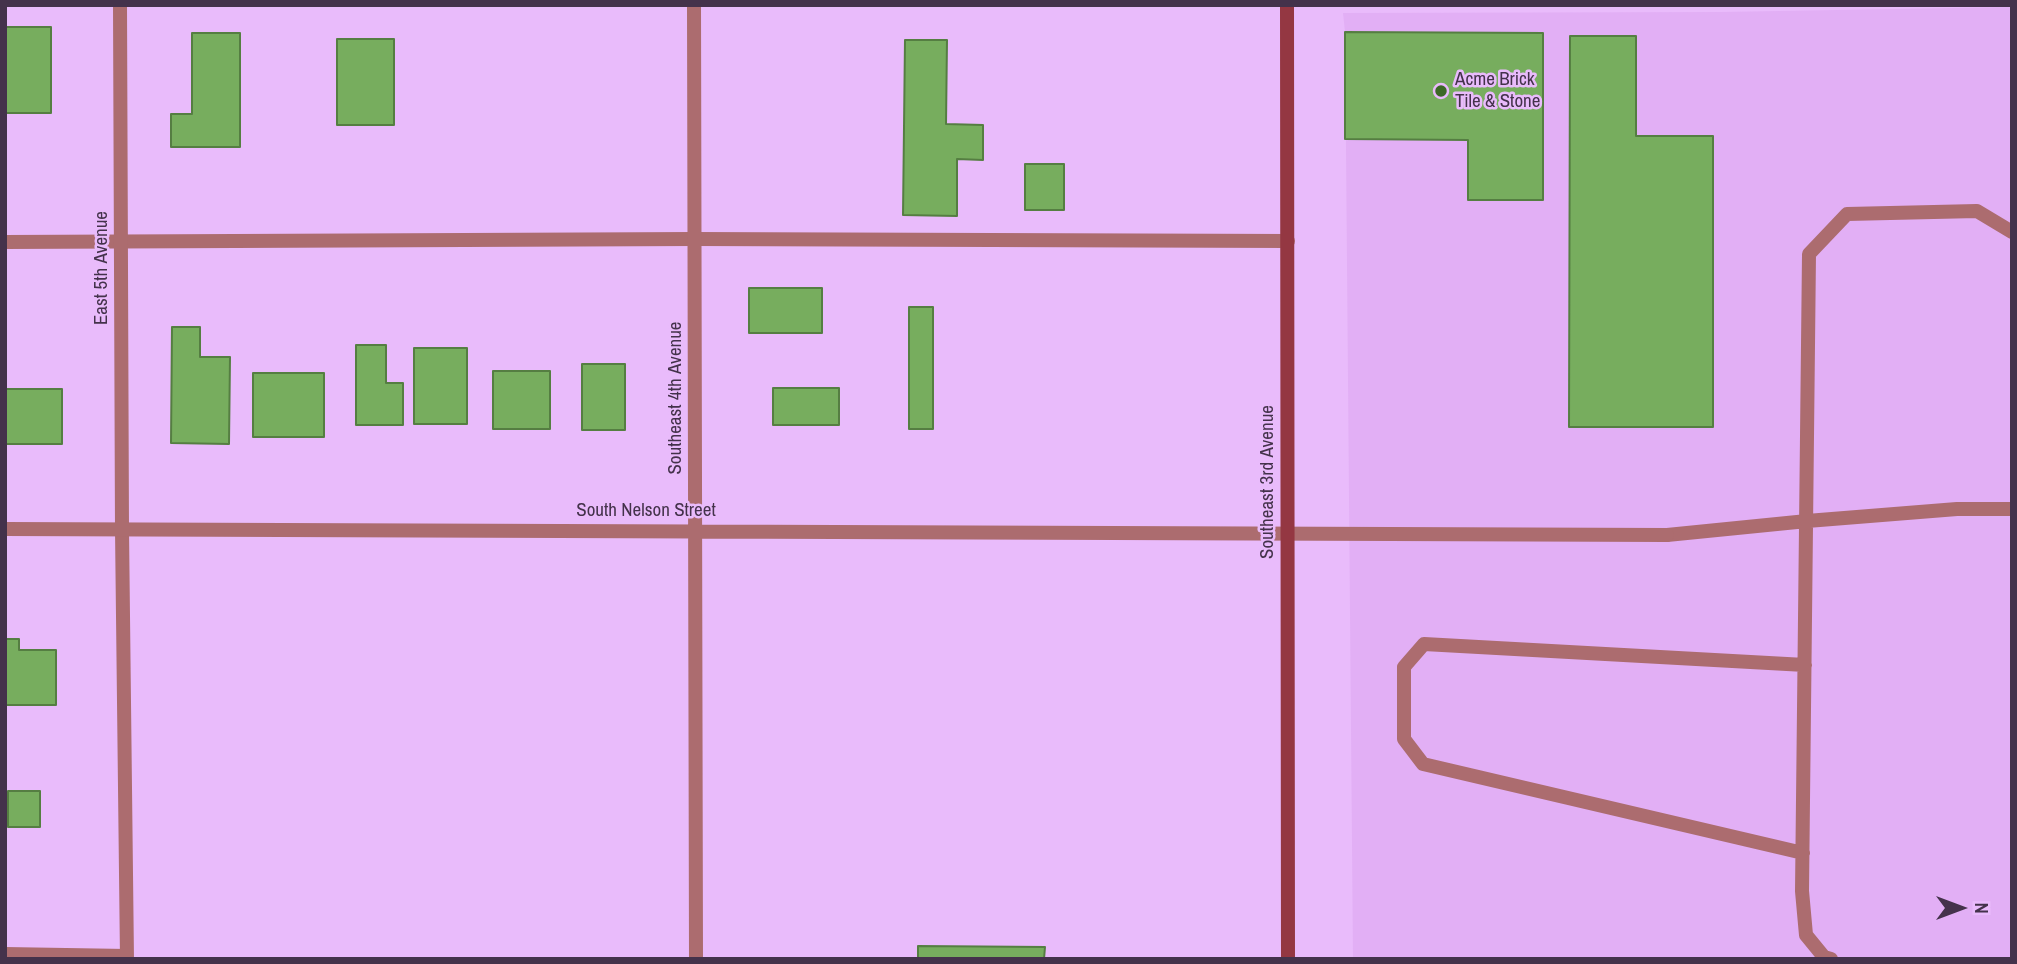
<!DOCTYPE html>
<html>
<head>
<meta charset="utf-8">
<style>
	body { margin:0 }
	#map { position:relative; width:2017px; height:964px; overflow:hidden; background:#e9bbfb; font-family:"Archivo Narrow",sans-serif }
	canvas { display:block }
	.frame { position:absolute; inset:0; border:7px solid #44324b; pointer-events:none }
	.north { position:absolute; left:1926px; top:873px; width:70px; height:70px; -webkit-text-stroke:5px #e9bbfb; paint-order:stroke; rotate:90deg; font-size:19px; font-weight:700; line-height:28px; text-align:center; color:#44324b }
	.north::after { content:''; display:block; margin:auto; width:24px; height:32px; background:#44324b; clip-path:polygon(50% 0,100% 100%,50% 72%,0 100%) }
</style>
</head>
<body>
<div id="map">
<canvas width="2017" height="964"></canvas>
<div class="frame"></div>
<div class="north">N</div>
</div>
<script>
const context = document.querySelector('canvas').getContext('2d');
context.lineJoin = 'round';
function fill(path, color) { context.fillStyle = color; context.fill(path, 'evenodd'); }
const poly = rows => new Path2D(rows.map(r => 'M' + r).join(''));
function trace(path, color, width, dash) { context.strokeStyle = color; context.lineWidth = width; context.lineCap = dash ? 'butt' : 'round'; context.setLineDash(dash || []); context.stroke(path); }
function label(font, color, halo, rows, align = 'center') {
  context.font = font + ' "Archivo Narrow",sans-serif'; context.lineWidth = 5; context.setLineDash([]); context.textBaseline = 'middle'; context.strokeStyle = halo; context.fillStyle = color; for (const [text, x, y, turn = 0] of rows) {
    context.save(); context.translate(x, y); context.rotate((+turn || 0) * Math.PI / 180); context.textAlign = isNaN(turn) ? turn : align; if (halo) context.strokeText(text, 0, 0); context.fillText(text, 0, 0); context.restore();
  }
}
fill(poly([
	[2012,7,2012,959,1353,959,1345,32,1343,13,1721,12]
]), '#e2aff5');
const building = poly([
	[6,27,51,27,51,113,6,113,6,27],
	[1345,32,1543,33,1543,200,1468,200,1468,140,1345,139,1345,32],
	[192,33,240,33,240,147,171,147,171,114,192,114,192,33],
	[1570,36,1636,36,1636,136,1713,136,1713,427,1569,427,1570,36],
	[337,39,394,39,394,125,337,125,337,39],
	[905,40,947,40,946,124,983,125,983,160,957,159,957,216,903,215,905,40],
	[1025,164,1064,164,1064,210,1025,210,1025,164],
	[749,288,822,288,822,333,749,333,749,288],
	[909,307,933,307,933,429,909,429,909,307],
	[172,327,200,327,200,357,230,357,229,444,171,443,172,327],
	[356,345,386,345,386,383,403,383,403,425,356,425,356,345],
	[414,348,467,348,467,424,414,424,414,348],
	[582,364,625,364,625,430,582,430,582,364],
	[493,371,550,371,550,429,493,429,493,371],
	[253,373,324,373,324,437,253,437,253,373],
	[773,388,839,388,839,425,773,425,773,388],
	[5,389,62,389,62,444,5,444,5,389],
	[5,639,19,639,19,650,56,650,56,705,5,705,5,639],
	[8,791,40,791,40,827,8,827,8,791],
	[918,946,1045,947,1044,959,918,959,918,946]
]);
fill(building, '#77ad5e');
trace(building, '#557e42', 2);
trace(poly([
	[5,242,694,239,1288,241],
	[122,530,127,959],
	[1667,535,1807,521,1957,509,2012,509],
	[1803,853,1423,764,1404,739,1404,667,1424,644,1805,665],
	[5,954,127,956],
	[1831,959,1824,957,1806,935,1802,891,1809,254,1847,214,1977,211,2012,232]
]), '#ac6c6f', 14);
trace(poly([
	[120,5,122,530],
	[694,5,696,959],
	[5,529,1667,535]
]), '#ac6c6f', 14);
trace(poly([
	[1287,5,1288,959]
]), '#943742', 14);
for (const [x, y, r, color] of [
	[1441,91,7,"#3c6826"]
]) { const dot = new Path2D(); dot.arc(x, y, r, 0, 2 * Math.PI); context.fillStyle = color; context.fill(dot); trace(dot, '#e9bbfb', 2.5); }
label('19px', '#44324b', '#e9bbfb', [
	["Acme Brick",1455,80],
	["Tile & Stone",1455,102]
], 'left');
label('19px', '#44324b', '#e9bbfb', [
	["East 5th Avenue",102,268,-90],
	["Southeast 4th Avenue",676,398,-90],
	["Southeast 3rd Avenue",1268,482,-90],
	["South Nelson Street",646,511]
]);
</script>
</body>
</html>
